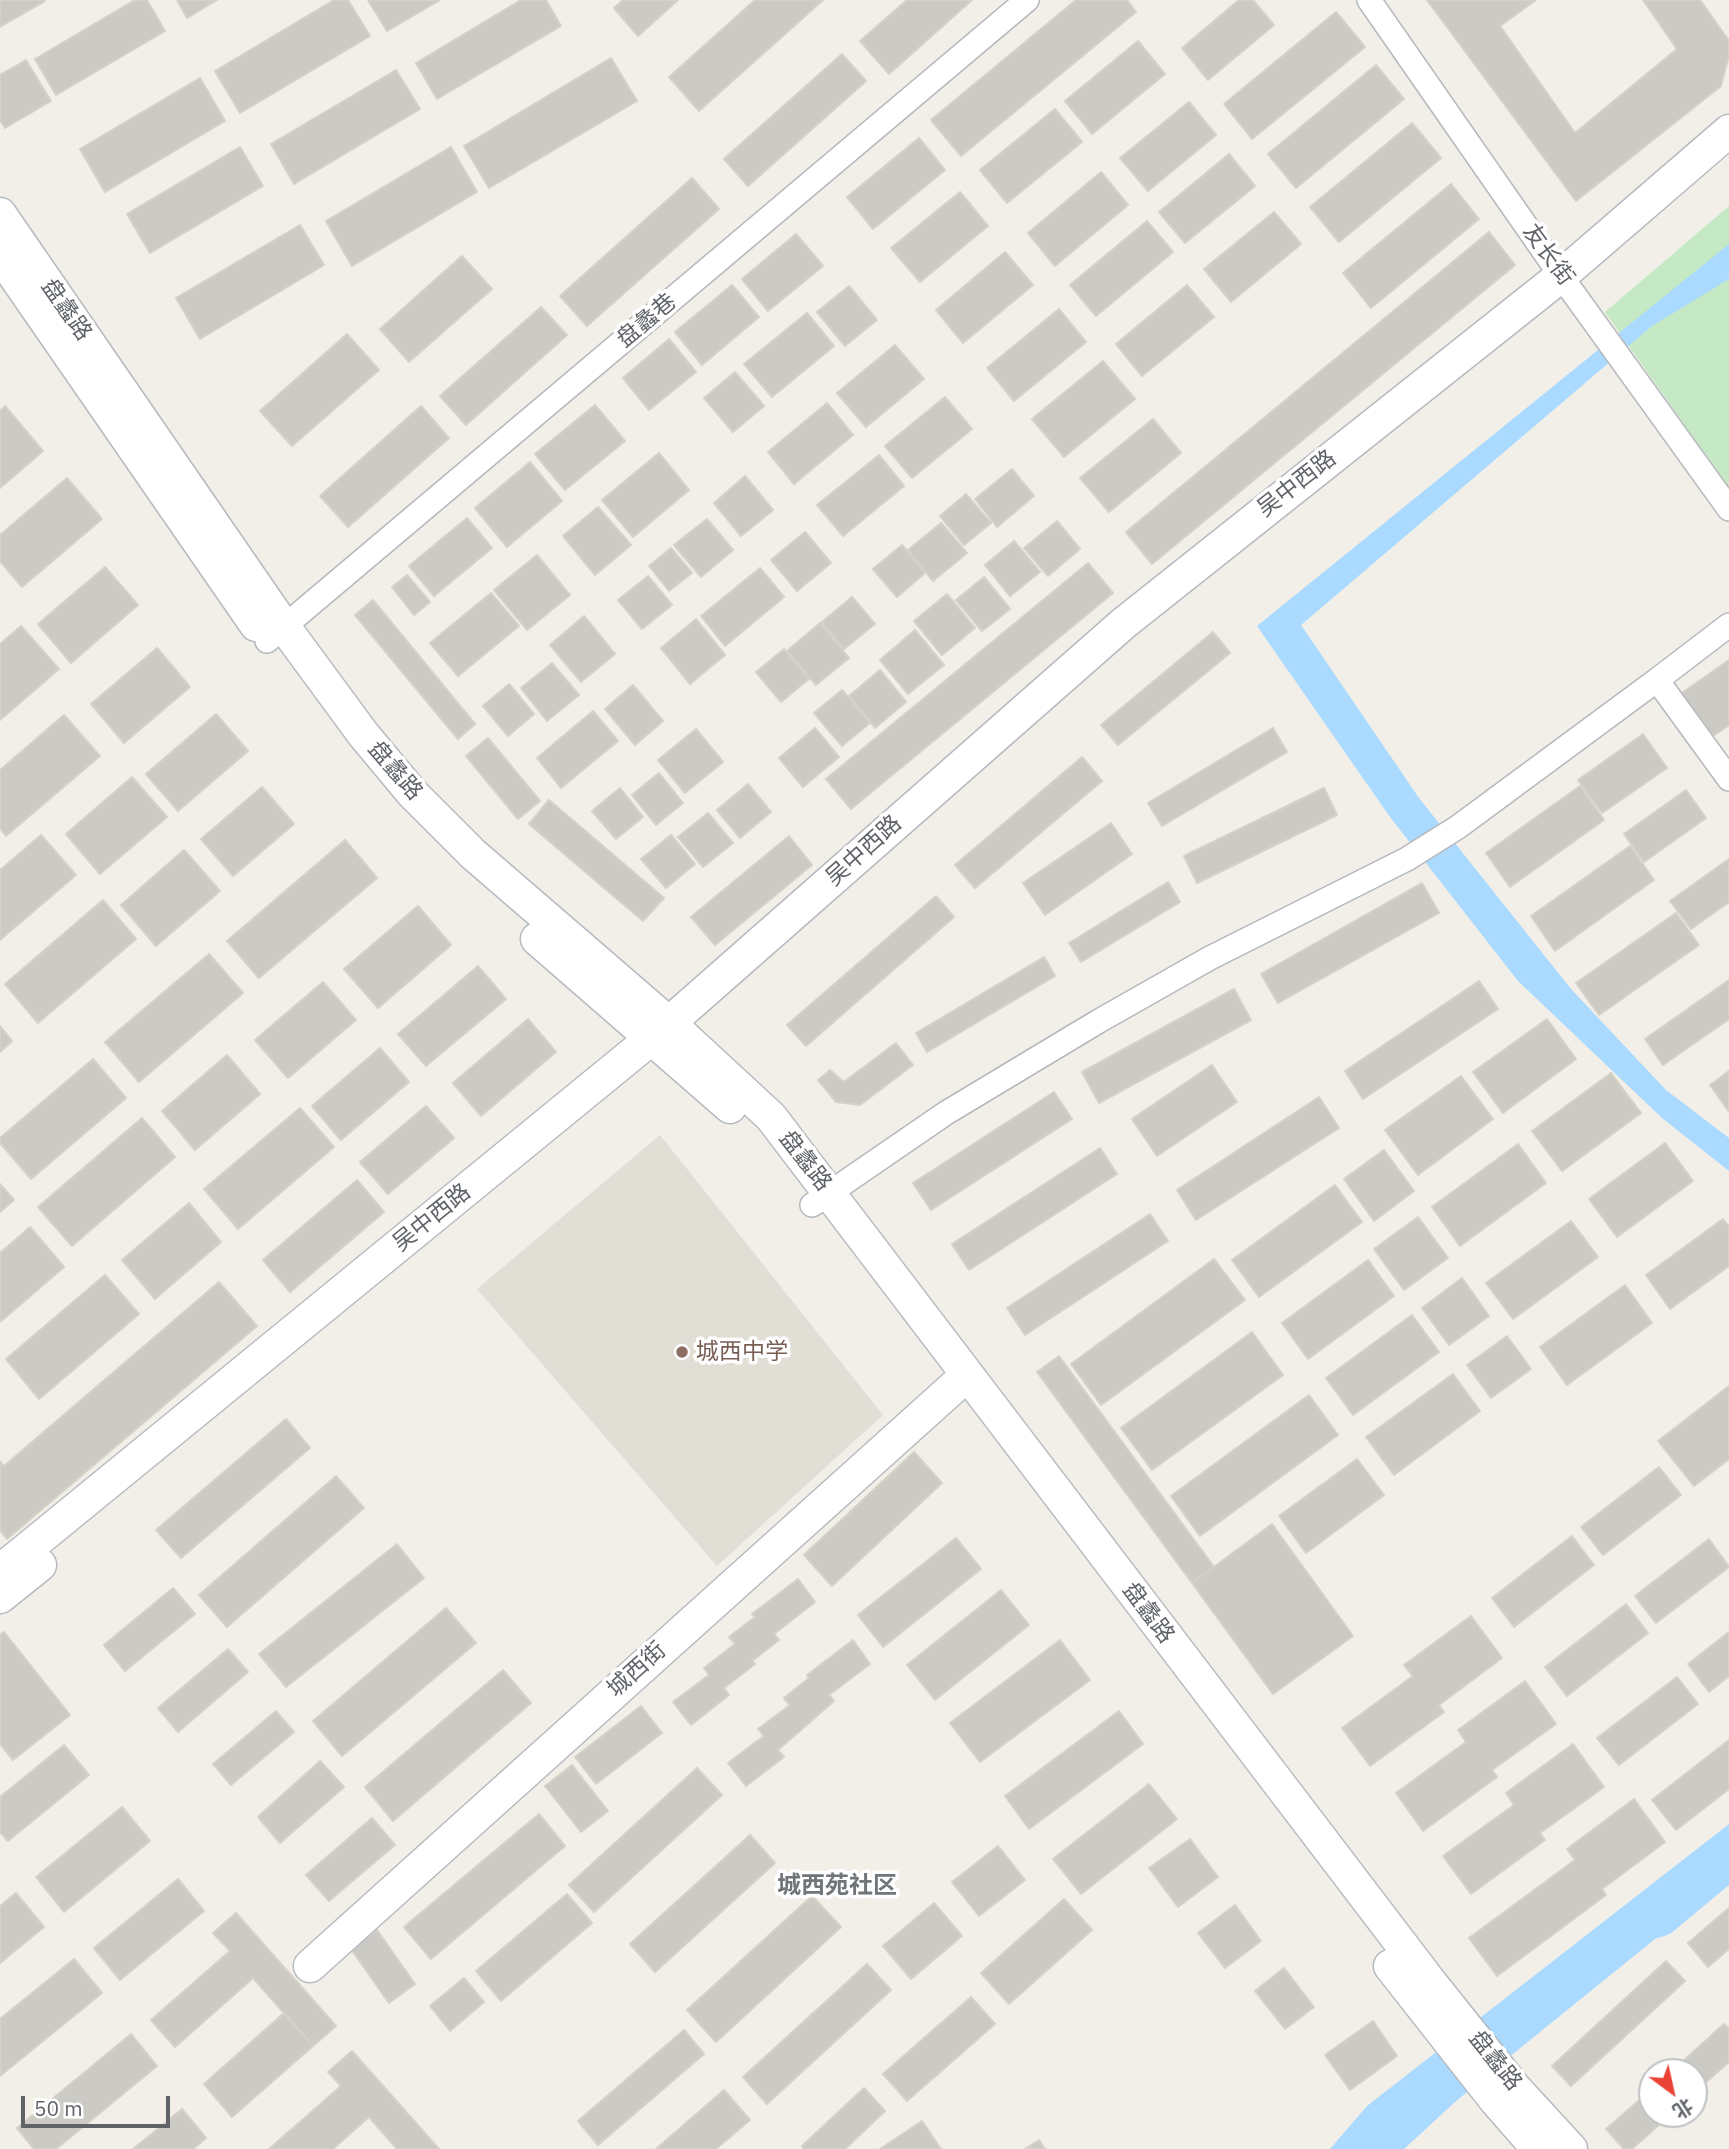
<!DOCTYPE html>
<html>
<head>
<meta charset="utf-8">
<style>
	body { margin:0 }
	#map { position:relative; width:1729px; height:2149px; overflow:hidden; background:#f1efe8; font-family:"IBM Plex Sans","Noto Sans SC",sans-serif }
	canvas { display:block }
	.north { position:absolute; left:1638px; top:2058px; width:70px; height:70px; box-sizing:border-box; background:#fff; border:2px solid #bfc1c3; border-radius:50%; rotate:147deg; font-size:19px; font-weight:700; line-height:28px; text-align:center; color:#5f6368 }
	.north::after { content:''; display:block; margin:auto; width:24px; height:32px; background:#ea4335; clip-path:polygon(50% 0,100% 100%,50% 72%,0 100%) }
	.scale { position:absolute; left:21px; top:2096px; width:149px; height:32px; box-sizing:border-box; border:4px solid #5f6368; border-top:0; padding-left:9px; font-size:21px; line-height:24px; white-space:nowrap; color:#5f6368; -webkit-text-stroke:5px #fff; paint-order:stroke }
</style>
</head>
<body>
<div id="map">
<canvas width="1729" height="2149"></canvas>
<div class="north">北</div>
<div class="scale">50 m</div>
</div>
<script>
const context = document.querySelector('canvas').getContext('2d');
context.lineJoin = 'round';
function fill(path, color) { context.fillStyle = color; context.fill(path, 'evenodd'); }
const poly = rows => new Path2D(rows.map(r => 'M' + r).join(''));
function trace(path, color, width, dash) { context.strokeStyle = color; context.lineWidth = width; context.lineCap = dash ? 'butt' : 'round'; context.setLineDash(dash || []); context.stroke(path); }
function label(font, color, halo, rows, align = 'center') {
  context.font = font + ' "IBM Plex Sans","Noto Sans SC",sans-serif'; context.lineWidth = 7; context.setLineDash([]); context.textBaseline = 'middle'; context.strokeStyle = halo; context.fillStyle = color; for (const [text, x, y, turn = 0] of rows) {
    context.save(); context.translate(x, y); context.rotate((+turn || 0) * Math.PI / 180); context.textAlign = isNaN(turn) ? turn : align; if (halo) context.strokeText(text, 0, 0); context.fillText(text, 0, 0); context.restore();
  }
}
fill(poly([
	[660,1135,883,1415,717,1566,477,1289]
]), '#e1ded6');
fill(poly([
	[1729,206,1729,488,1605,312]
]), '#c5e8c5');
fill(poly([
	[1729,244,1729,279,1652,326,1301,625,1419,798,1571,989,1666,1090,1729,1138,1729,1171,1662,1118,1518,981,1390,817,1257,626],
	[1729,1824,1729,1885,1670,1934,1655,1939,1519,2049,1455,2102,1404,2149,1330,2149,1367,2106]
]), '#aadaff');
const building = poly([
	[0,0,44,0,45,1,0,27,0,0],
	[135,0,147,0,165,31,56,95,35,59,135,0],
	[177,0,217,0,187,18,177,0],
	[334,0,348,0,370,36,240,113,215,71,334,0],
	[368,0,440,0,387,31,368,0],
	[521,0,546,0,561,26,437,99,416,63,521,0],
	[623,0,678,0,638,36,614,8,623,0],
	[755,0,823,0,699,111,669,77,755,0],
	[907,0,972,0,889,74,860,41,907,0],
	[1076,0,1127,0,1136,12,961,156,931,120,1076,0],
	[1239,0,1253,0,1274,25,1208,80,1182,48,1239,0],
	[1427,0,1536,0,1500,26,1575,133,1677,49,1643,0,1700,0,1729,41,1729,55,1721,86,1576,201,1427,0],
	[1336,12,1365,47,1252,139,1224,104,1336,12],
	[1138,41,1165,74,1092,134,1065,101,1138,41],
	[842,54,866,81,748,186,724,159,842,54],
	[611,58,637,101,489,188,464,146,611,58],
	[26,60,51,101,5,128,0,120,0,75,26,60],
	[1376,65,1404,99,1296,188,1268,154,1376,65],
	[396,70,420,109,294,184,271,144,396,70],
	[200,78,225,121,105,192,80,149,200,78],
	[1189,102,1216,135,1148,191,1120,158,1189,102],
	[1055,109,1082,142,1007,203,980,170,1055,109],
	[1412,123,1441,158,1339,242,1310,207,1412,123],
	[919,138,945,170,873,229,847,197,919,138],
	[240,147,263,186,150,253,127,214,240,147],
	[451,147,477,192,352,266,326,221,451,147],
	[1229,154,1255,186,1185,243,1159,212,1229,154],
	[1101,172,1128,205,1055,266,1028,233,1101,172],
	[692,178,719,209,587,326,560,296,692,178],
	[1451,184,1479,219,1371,308,1343,273,1451,184],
	[960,192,988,226,920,282,891,248,960,192],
	[1274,212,1301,244,1231,302,1204,269,1274,212],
	[1147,221,1173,252,1096,316,1070,285,1147,221],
	[300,225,324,265,200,339,176,298,300,225],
	[1489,232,1515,265,1152,564,1126,532,1489,232],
	[796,234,823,266,768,311,742,279,796,234],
	[1005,252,1033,285,963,343,936,310,1005,252],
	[462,256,492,289,409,362,380,329,462,256],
	[732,285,759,317,702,365,675,332,732,285],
	[1187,285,1214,317,1142,376,1116,344,1187,285],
	[849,286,877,320,845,346,817,312,849,286],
	[541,307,567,335,466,425,440,396,541,307],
	[1059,309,1086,342,1014,401,987,368,1059,309],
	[807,313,834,346,772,397,744,364,807,313],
	[347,334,379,370,292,446,260,411,347,334],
	[669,339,696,372,649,410,623,378,669,339],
	[895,345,924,379,866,427,837,393,895,345],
	[1103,361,1135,399,1064,457,1032,419,1103,361],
	[735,372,764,406,733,432,704,398,735,372],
	[945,397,972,429,912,478,885,446,945,397],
	[827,403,853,435,794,484,768,452,827,403],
	[595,405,625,441,565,490,535,454,595,405],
	[5,406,43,451,0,488,0,411,5,406],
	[421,406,449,438,348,527,320,496,421,406],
	[1153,419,1181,453,1109,512,1080,478,1153,419],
	[659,453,689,490,633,537,602,500,659,453],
	[879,455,904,486,843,536,817,505,879,455],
	[530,462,562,501,507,547,475,508,530,462],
	[1012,469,1034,496,997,527,975,499,1012,469],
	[745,476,773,510,741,536,714,503,745,476],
	[67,478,102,519,22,587,0,561,0,535,67,478],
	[966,494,991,523,964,545,940,516,966,494],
	[598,507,631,545,595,575,563,536,598,507],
	[467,518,492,548,434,596,409,566,467,518],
	[707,519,733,550,701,577,674,545,707,519],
	[1057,521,1080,549,1048,576,1024,548,1057,521],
	[941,523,967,553,933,581,908,550,941,523],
	[805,532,831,563,797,591,771,560,805,532],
	[1014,541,1040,572,1010,596,985,565,1014,541],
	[902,545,925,573,897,597,873,569,902,545],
	[671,548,692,573,669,591,649,566,671,548],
	[537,555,570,595,527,630,494,590,537,555],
	[1088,563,1113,593,851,809,826,779,1088,563],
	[105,567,138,605,71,663,38,624,105,567],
	[760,568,784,597,725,646,701,616,760,568],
	[407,575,430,602,414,615,392,587,407,575],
	[648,576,672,605,642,629,618,600,648,576],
	[984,577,1010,609,982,631,956,600,984,577],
	[491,593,519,626,458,676,430,643,491,593],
	[947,594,975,628,942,655,914,621,947,594],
	[852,597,875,624,844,649,822,622,852,597],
	[373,600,475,724,458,739,355,615,373,600],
	[584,616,615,654,581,682,550,645,584,616],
	[696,619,725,655,690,684,661,648,696,619],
	[820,623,849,658,816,685,787,651,820,623],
	[21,626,59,669,0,720,0,644,21,626],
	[915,630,944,665,908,694,880,660,915,630],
	[1213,632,1230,653,1118,745,1101,725,1213,632],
	[157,648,190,687,124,743,91,704,157,648],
	[784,649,809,679,781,702,756,672,784,649],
	[1729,660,1729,725,1713,736,1682,693,1729,660],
	[552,663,579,695,547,721,521,688,552,663],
	[880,670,906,702,875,728,849,696,880,670],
	[509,684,534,714,508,736,483,706,509,684],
	[633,685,663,721,635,745,605,709,633,685],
	[842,690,870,723,842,746,814,713,842,690],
	[593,711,618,741,561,788,537,758,593,711],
	[216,714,248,751,178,811,146,774,216,714],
	[64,715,100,756,6,836,0,828,0,770,64,715],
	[815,728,839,757,803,787,779,758,815,728],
	[1273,728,1287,752,1162,826,1148,803,1273,728],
	[696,729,723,762,685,793,658,760,696,729],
	[1643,734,1667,768,1602,813,1578,780,1643,734],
	[488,738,540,801,518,819,466,756,488,738],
	[1082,757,1102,781,975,888,955,865,1082,757],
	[659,773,683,803,656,825,632,795,659,773],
	[132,777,167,817,100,874,66,834,132,777],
	[748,784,771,812,740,838,717,810,748,784],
	[1580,786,1604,820,1510,887,1486,853,1580,786],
	[262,787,294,824,233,876,201,839,262,787],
	[620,788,643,817,616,839,592,811,620,788],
	[1324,788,1337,815,1197,883,1184,856,1324,788],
	[1686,790,1706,818,1644,862,1624,834,1686,790],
	[549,800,664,898,643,921,529,824,549,800],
	[708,813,733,843,703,867,678,837,708,813],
	[1111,823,1132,854,1045,915,1023,883,1111,823],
	[41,835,76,875,0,940,0,870,41,835],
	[671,835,695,864,666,888,641,859,671,835],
	[789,836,812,865,715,945,691,917,789,836],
	[345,840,377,878,259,978,227,941,345,840],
	[1630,846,1654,880,1555,951,1531,916,1630,846],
	[184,850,220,891,156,946,121,905,184,850],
	[1729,859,1729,902,1691,929,1670,901,1729,859],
	[1168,882,1180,902,1081,962,1069,943,1168,882],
	[1422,883,1439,913,1278,1003,1261,974,1422,883],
	[936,896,954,917,806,1046,787,1025,936,896],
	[103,900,136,939,38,1023,5,984,103,900],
	[418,906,451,945,378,1008,344,969,418,906],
	[1676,913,1699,945,1599,1015,1576,983,1676,913],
	[209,954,243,993,139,1082,105,1042,209,954],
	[1044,957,1055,976,927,1052,916,1033,1044,957],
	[478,966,506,999,426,1066,398,1034,478,966],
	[1729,980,1729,1019,1663,1065,1645,1039,1729,980],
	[1479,981,1498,1009,1363,1099,1345,1071,1479,981],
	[323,982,356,1020,288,1078,255,1040,323,982],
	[1234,989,1251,1020,1099,1103,1082,1072,1234,989],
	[528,1019,556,1052,481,1116,453,1083,528,1019],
	[1547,1019,1576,1059,1503,1113,1473,1072,1547,1019],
	[0,1026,12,1041,0,1052,0,1026],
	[896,1043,913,1065,860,1105,836,1102,818,1080,830,1070,844,1082,896,1043],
	[380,1048,409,1082,341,1140,312,1106,380,1048],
	[227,1055,260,1094,195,1150,162,1111,227,1055],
	[93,1059,126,1098,31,1179,0,1143,0,1138,93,1059],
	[1212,1065,1237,1102,1157,1156,1132,1119,1212,1065],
	[1729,1071,1729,1112,1710,1085,1729,1071],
	[1611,1073,1641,1113,1562,1171,1532,1131,1611,1073],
	[1461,1076,1493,1119,1418,1175,1385,1130,1461,1076],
	[1054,1092,1072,1119,931,1210,913,1183,1054,1092],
	[1319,1097,1339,1128,1196,1220,1177,1190,1319,1097],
	[426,1106,454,1138,388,1194,360,1162,426,1106],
	[300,1108,334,1147,238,1229,204,1189,300,1108],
	[142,1118,175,1157,72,1246,38,1207,142,1118],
	[1665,1143,1693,1181,1617,1237,1589,1199,1665,1143],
	[1518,1144,1546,1183,1460,1246,1432,1207,1518,1144],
	[1100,1148,1117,1174,969,1270,952,1244,1100,1148],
	[1384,1150,1414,1191,1374,1221,1344,1179,1384,1150],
	[357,1180,384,1212,290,1292,263,1260,357,1180],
	[0,1184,14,1200,0,1212,0,1184],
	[1335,1185,1362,1222,1259,1297,1232,1260,1335,1185],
	[189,1203,221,1242,155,1299,122,1260,189,1203],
	[1150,1214,1168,1241,1025,1335,1007,1308,1150,1214],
	[1418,1217,1448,1258,1404,1290,1374,1249,1418,1217],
	[1723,1219,1729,1227,1729,1266,1670,1309,1646,1275,1723,1219],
	[1571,1221,1598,1257,1513,1319,1486,1283,1571,1221],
	[30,1227,64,1267,0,1322,0,1253,30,1227],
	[1214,1259,1245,1300,1101,1405,1071,1364,1214,1259],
	[1368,1260,1394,1296,1308,1359,1282,1323,1368,1260],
	[105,1275,139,1314,39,1399,6,1359,105,1275],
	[1462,1278,1489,1316,1449,1345,1422,1308,1462,1278],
	[219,1282,257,1326,7,1539,0,1530,0,1461,4,1466,219,1282],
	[1625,1285,1652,1323,1567,1385,1540,1347,1625,1285],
	[1412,1315,1439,1352,1353,1415,1326,1378,1412,1315],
	[1252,1332,1283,1375,1152,1470,1121,1428,1252,1332],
	[1507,1336,1531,1369,1491,1398,1467,1365,1507,1336],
	[1059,1356,1214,1567,1192,1583,1037,1372,1059,1356],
	[1453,1374,1480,1411,1394,1475,1366,1437,1453,1374],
	[1729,1386,1729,1459,1694,1486,1658,1441,1729,1386],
	[1309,1395,1338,1435,1200,1536,1171,1496,1309,1395],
	[286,1419,310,1448,181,1558,156,1530,286,1419],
	[914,1452,942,1483,832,1586,804,1555,914,1452],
	[1357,1459,1384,1495,1306,1553,1279,1516,1357,1459],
	[1659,1467,1681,1495,1603,1555,1581,1527,1659,1467],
	[336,1476,364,1508,227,1627,199,1595,336,1476],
	[1272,1524,1353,1636,1273,1694,1192,1583,1272,1524],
	[1572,1536,1594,1565,1514,1627,1492,1598,1572,1536],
	[956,1538,981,1569,883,1647,858,1615,956,1538],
	[1709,1539,1729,1567,1656,1623,1635,1596,1709,1539],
	[397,1544,424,1578,286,1687,259,1654,397,1544],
	[798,1579,815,1602,774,1634,779,1640,752,1661,755,1664,724,1688,729,1695,691,1725,673,1702,709,1675,704,1668,735,1644,729,1637,755,1617,752,1614,798,1579],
	[173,1588,195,1614,125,1671,104,1645,173,1588],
	[1001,1590,1029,1625,935,1700,907,1665,1001,1590],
	[1626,1604,1648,1633,1567,1696,1545,1667,1626,1604],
	[446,1608,476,1643,342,1756,313,1721,446,1608],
	[1471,1616,1502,1658,1439,1705,1444,1712,1370,1766,1342,1728,1413,1676,1404,1665,1471,1616],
	[4,1632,70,1715,13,1760,0,1744,0,1635,4,1632],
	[1729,1632,1729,1676,1709,1692,1688,1664,1729,1632],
	[853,1640,870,1664,829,1695,834,1701,778,1750,784,1757,746,1786,728,1763,764,1736,758,1729,790,1705,784,1698,809,1678,807,1675,853,1640],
	[1060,1640,1090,1680,980,1762,950,1723,1060,1640],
	[228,1649,248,1672,178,1732,158,1708,228,1649],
	[503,1670,531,1703,393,1821,365,1787,503,1670],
	[1677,1677,1698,1704,1619,1765,1597,1738,1677,1677],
	[1525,1681,1556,1724,1492,1770,1497,1777,1423,1831,1396,1793,1466,1742,1458,1730,1525,1681],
	[641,1706,662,1733,596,1784,575,1757,641,1706],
	[276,1711,294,1732,231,1785,213,1764,276,1711],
	[1119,1711,1143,1744,1029,1829,1005,1796,1119,1711],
	[1729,1740,1729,1789,1676,1830,1652,1800,1729,1740],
	[1573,1744,1604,1787,1540,1833,1545,1840,1471,1894,1443,1856,1514,1805,1506,1793,1573,1744],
	[64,1745,89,1775,8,1841,0,1832,0,1797,64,1745],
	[320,1761,344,1787,280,1843,258,1817,320,1761],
	[572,1765,608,1811,581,1832,545,1786,572,1765],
	[697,1768,722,1795,594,1912,569,1885,697,1768],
	[1149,1784,1177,1819,1081,1894,1053,1859,1149,1784],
	[1634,1799,1665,1842,1602,1889,1606,1895,1497,1976,1469,1938,1575,1860,1567,1849,1634,1799],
	[122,1807,150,1841,64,1912,36,1877,122,1807],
	[539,1814,565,1846,431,1959,404,1927,539,1814],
	[372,1818,395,1845,329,1901,306,1875,372,1818],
	[750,1835,775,1863,655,1972,630,1944,750,1835],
	[1190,1839,1218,1877,1178,1907,1149,1868,1190,1839],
	[998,1846,1025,1880,979,1916,952,1882,998,1846],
	[178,1879,204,1911,120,1980,94,1948,178,1879],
	[16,1893,44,1927,0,1963,0,1906,16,1893],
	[567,1894,592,1923,501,2001,476,1971,567,1894],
	[812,1896,841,1927,716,2042,687,2010,812,1896],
	[1064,1899,1092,1930,1009,2004,981,1973,1064,1899],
	[934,1903,962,1936,911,1979,883,1946,934,1903],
	[1235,1905,1261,1941,1225,1968,1198,1933,1235,1905],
	[1729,1908,1729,1949,1708,1967,1688,1943,1729,1908],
	[236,1913,336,2026,313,2046,253,1978,175,2047,151,2020,230,1951,213,1933,236,1913],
	[377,1930,415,1984,389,2003,351,1949,377,1930],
	[74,1959,102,1993,0,2076,0,2019,74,1959],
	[1666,1961,1685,1981,1571,2086,1552,2066,1666,1961],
	[867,1964,891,1990,767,2104,743,2077,867,1964],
	[1284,1968,1314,2007,1285,2029,1255,1991,1284,1968],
	[464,1978,484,2002,450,2031,430,2006,464,1978],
	[971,1997,995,2024,907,2101,883,2074,971,1997],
	[284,2013,313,2046,232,2117,204,2084,284,2013],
	[1373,2021,1397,2056,1350,2090,1325,2055,1373,2021],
	[1724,2024,1729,2029,1729,2062,1694,2093,1694,2072,1671,2072,1724,2024],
	[684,2030,704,2054,598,2145,578,2121,684,2030],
	[131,2034,157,2066,56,2149,34,2149,17,2128,131,2034],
	[352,2051,439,2149,397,2149,369,2117,333,2149,269,2149,341,2086,328,2072,352,2051],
	[864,2088,885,2111,845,2149,804,2149,802,2146,864,2088],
	[1652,2089,1652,2114,1671,2114,1632,2149,1624,2149,1606,2129,1652,2089],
	[724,2090,750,2120,716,2149,656,2149,724,2090],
	[182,2109,206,2138,193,2149,133,2149,182,2109],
	[922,2121,941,2149,880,2149,922,2121],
	[1039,2140,1045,2149,1025,2149,1039,2140]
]);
fill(building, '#cccac5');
trace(building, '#d6d1c6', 2);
const street = poly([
	[1369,0,1561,276,1729,509],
	[1729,625,1657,680,1729,779],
	[267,641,1027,0],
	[812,1205,946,1113,1099,1021,1210,958,1407,859,1458,827,1657,680]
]);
const secondary = poly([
	[0,214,285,628,363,734,413,794,473,854,678,1031,771,1117,1431,1983,1514,2087,1571,2149],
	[0,255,256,625],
	[537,939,730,1107],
	[0,1571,652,1038,1124,623,1561,276,1729,131],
	[0,1597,40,1565],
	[310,1966,966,1376],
	[1390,1966,1496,2101,1538,2149]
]);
trace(street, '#b5b8bc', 26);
trace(secondary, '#b6babf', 35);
trace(street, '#fff', 23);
trace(secondary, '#fff', 32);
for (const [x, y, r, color] of [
	[682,1352,7,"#8d6e63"]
]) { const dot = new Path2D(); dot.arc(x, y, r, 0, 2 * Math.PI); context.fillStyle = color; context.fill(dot); trace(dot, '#fff', 2.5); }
label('23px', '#5f6368', '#fff', [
	["友长街",1548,255,54],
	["盘蠡路",66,310,55],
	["盘蠡巷",647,321,-40],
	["吴中西路",1297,484,-38],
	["盘蠡路",395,771,49],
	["吴中西路",864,851,-42],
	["盘蠡路",805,1161,52],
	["吴中西路",432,1218,-39],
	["盘蠡路",1148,1613,53],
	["城西街",637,1670,-42],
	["盘蠡路",1495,2061,51]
]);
label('23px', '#785e54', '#fff', [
	["城西中学",696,1352]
], 'left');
label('bold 24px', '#70757a', '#fff', [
	["城西苑社区",837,1886]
]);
</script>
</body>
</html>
